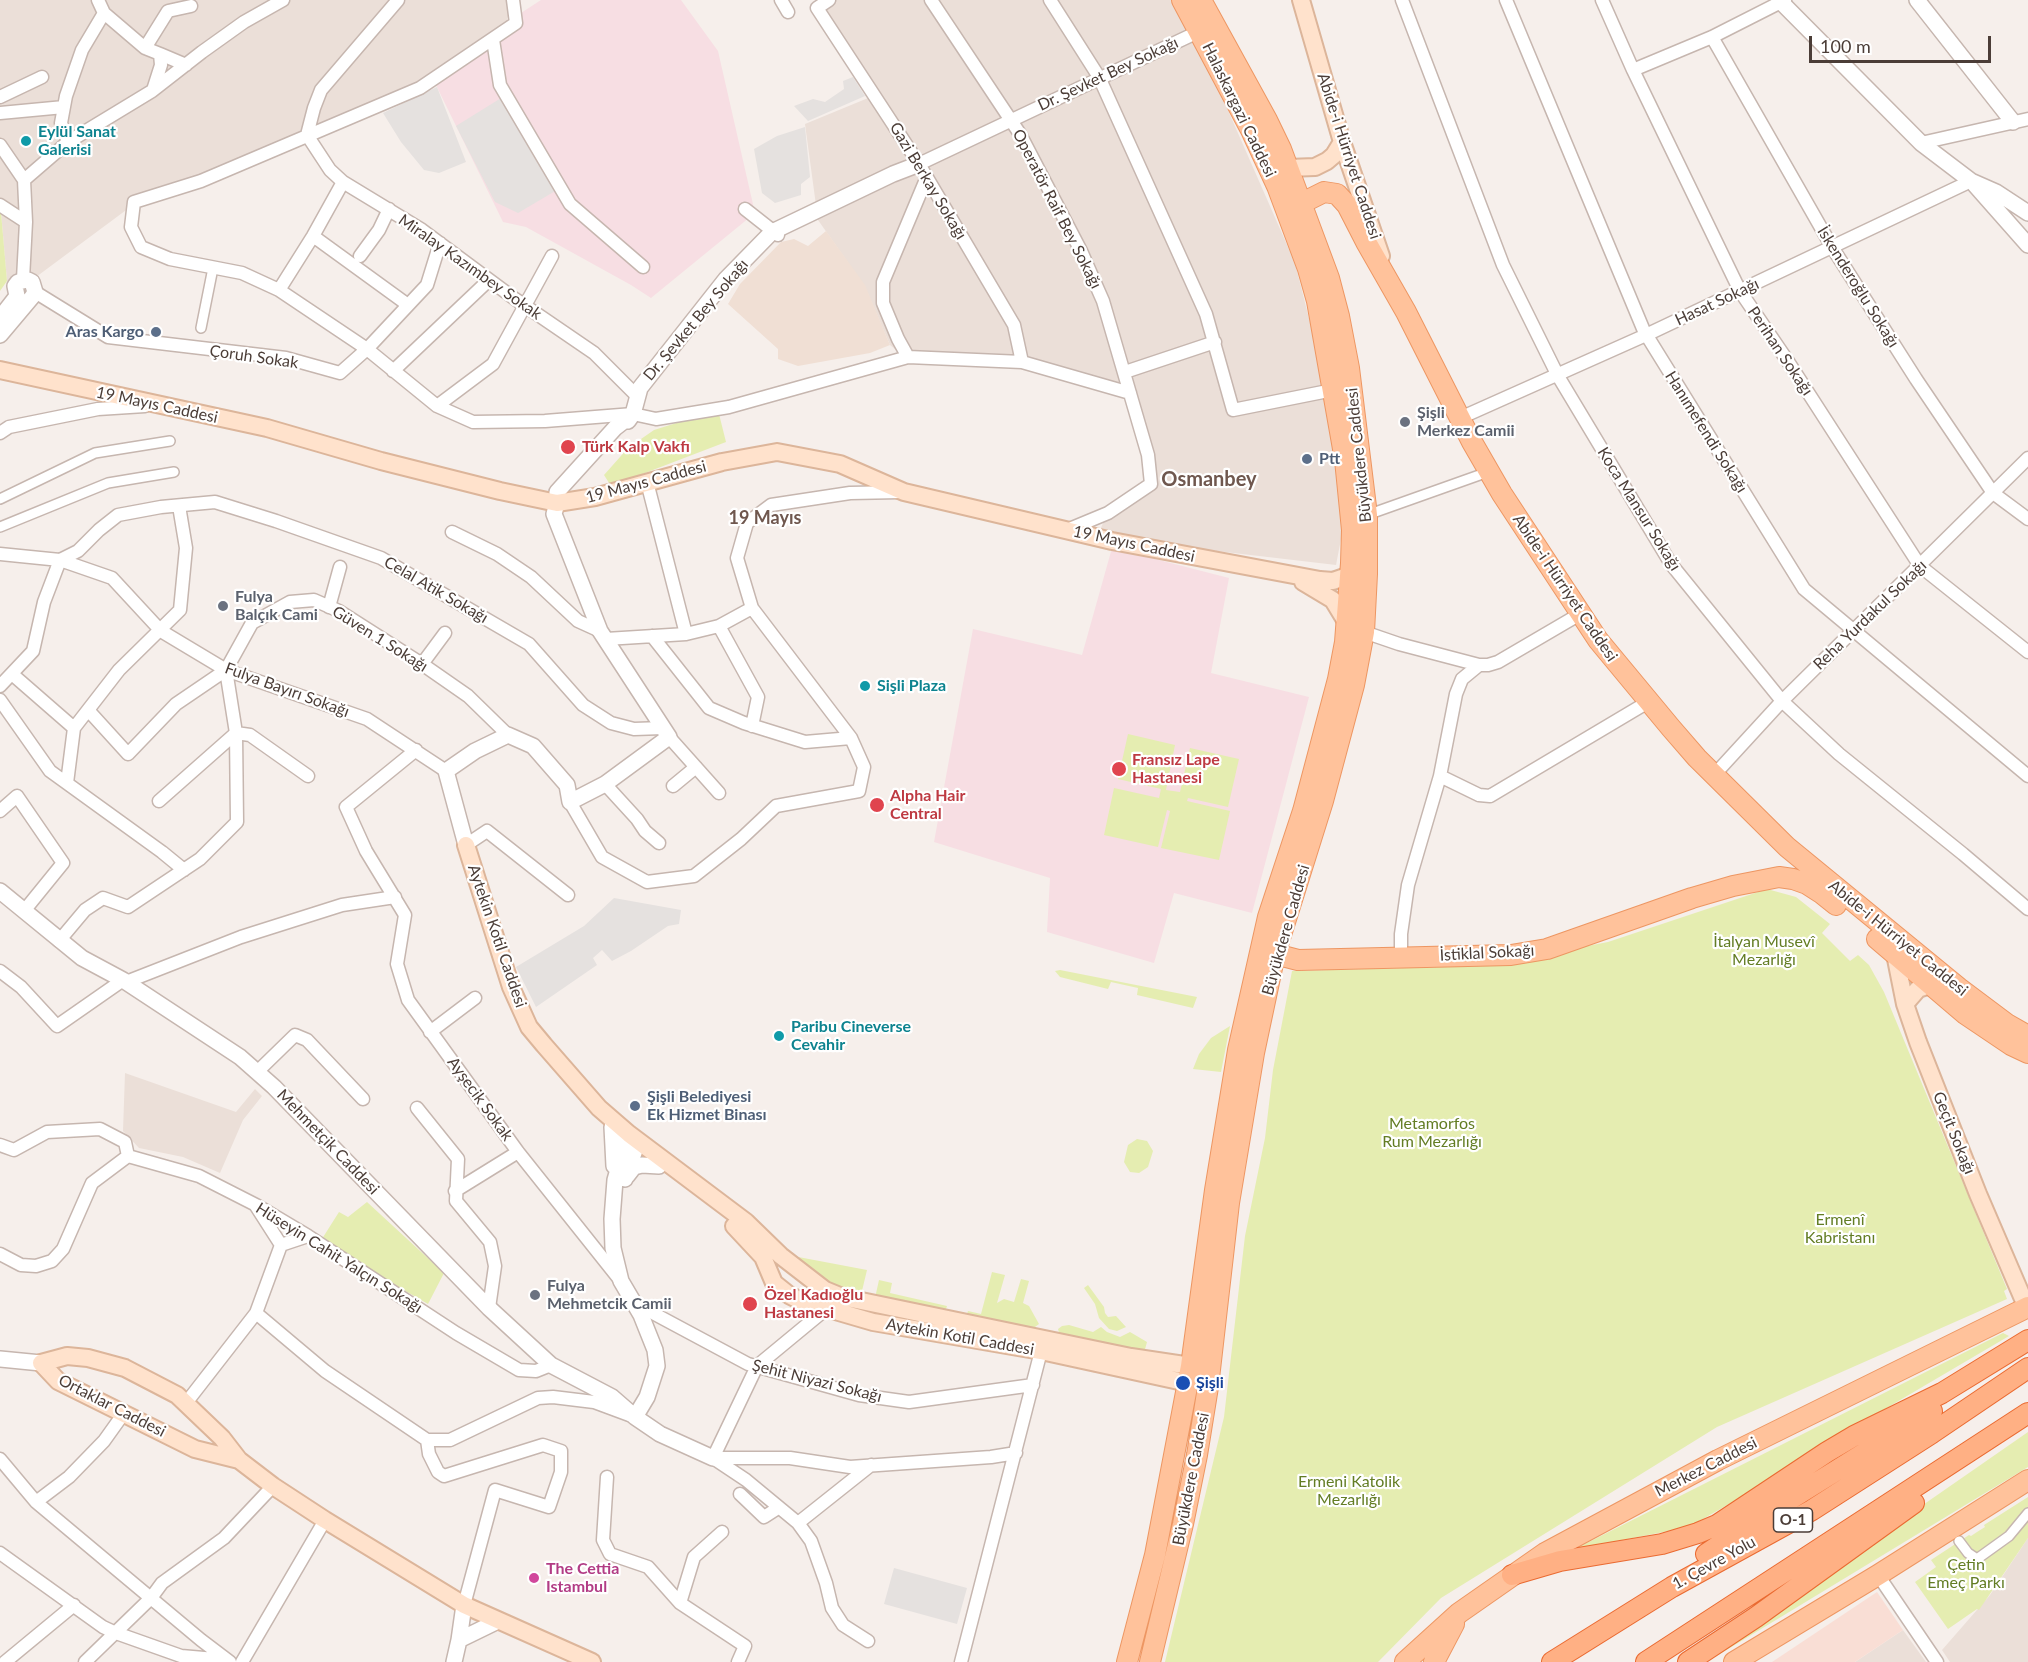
<!DOCTYPE html>
<html>
<head>
<meta charset="utf-8">
<style>
	body { margin:0 }
	#map { position:relative; width:2028px; height:1662px; overflow:hidden; background:#f6efeb; font-family:Lato,sans-serif }
	canvas { display:block }
	.scale { position:absolute; left:1809px; top:36px; width:182px; height:27px; box-sizing:border-box; border:3px solid #4b3d37; border-top:0; padding-left:8px; font-size:18px; line-height:21px; white-space:nowrap; color:#4b3d37; -webkit-text-stroke:4px #fff; paint-order:stroke }
</style>
</head>
<body>
<div id="map">
<canvas width="2028" height="1662"></canvas>
<div class="scale">100 m</div>
</div>
<script>
const context = document.querySelector('canvas').getContext('2d');
context.lineJoin = 'round';
function fill(path, color) { context.fillStyle = color; context.fill(path, 'evenodd'); }
const poly = rows => new Path2D(rows.map(r => 'M' + r).join(''));
function trace(path, color, width, dash) { context.strokeStyle = color; context.lineWidth = width; context.lineCap = dash ? 'butt' : 'round'; context.setLineDash(dash || []); context.stroke(path); }
function label(font, color, halo, rows, align = 'center') {
  context.font = font + ' Lato,sans-serif'; context.lineWidth = 4.5; context.setLineDash([]); context.textBaseline = 'middle'; context.strokeStyle = halo; context.fillStyle = color; for (const [text, x, y, turn = 0] of rows) {
    context.save(); context.translate(x, y); context.rotate((+turn || 0) * Math.PI / 180); context.textAlign = isNaN(turn) ? turn : align; if (halo) context.strokeText(text, 0, 0); context.fillText(text, 0, 0); context.restore();
  }
}
fill(poly([
	[0,0,512,0,499,52,307,134,141,199,36,277,7,281,0,201],
	[828,0,1174,0,1194,33,1295,263,1324,378,1346,513,1336,565,1097,537,1107,514,1151,484,1131,392,1022,361,906,358,890,345,865,287,818,220,805,124,873,96,817,7],
	[125,1073,236,1112,255,1089,262,1096,243,1120,220,1173,183,1157,139,1148,123,1131],
	[2028,1538,2028,1662,1950,1662,1942,1650,1990,1595],
	[1903,1630,1926,1662,1855,1662]
]), '#ebdfd8');
fill(poly([
	[1877,1592,1903,1630,1855,1662,1772,1662]
]), '#f9ded5');
fill(poly([
	[826,231,865,285,890,345,870,353,798,366,778,359,778,349,728,304,740,284,781,242,794,239,808,246]
]), '#f0dfd4');
fill(poly([
	[541,0,681,0,718,51,755,213,651,298,631,285,526,227,503,222,435,83,450,59],
	[1112,548,1229,578,1211,673,1309,697,1252,913,1174,893,1154,963,1047,932,1050,878,934,842,973,629,1082,655]
]), '#f7dee3');
fill(poly([
	[0,201,7,281,0,291],
	[718,410,726,442,611,486,604,475,628,448,654,430],
	[1128,734,1175,745,1166,790,1180,792,1190,748,1239,759,1228,807,1188,798,1187,801,1230,811,1219,860,1161,848,1170,811,1167,810,1158,847,1104,835,1114,788,1159,798,1161,789,1118,779],
	[1767,889,1796,897,1830,924,1822,933,1850,961,1858,955,1869,965,1884,992,2007,1289,2004,1291,2007,1299,1717,1427,1441,1598,1378,1662,1165,1662,1224,1417,1245,1236,1265,1138,1273,1070,1292,971,1516,965,1546,954,1608,942],
	[1060,970,1197,997,1193,1008,1137,995,1138,988,1111,982,1108,989,1060,977,1055,971],
	[1230,1026,1221,1072,1193,1069,1199,1054,1211,1038],
	[1137,1139,1147,1141,1153,1151,1148,1167,1139,1173,1130,1172,1124,1162,1128,1145],
	[367,1202,444,1273,428,1304,320,1242,339,1212,348,1217],
	[793,1256,867,1270,861,1295,838,1290],
	[992,1272,1005,1275,997,1303,1004,1299,1014,1302,1021,1279,1029,1281,1023,1303,1029,1306,1039,1324,1031,1330,966,1317,968,1311,981,1314],
	[879,1280,892,1283,890,1293,947,1306,945,1312,875,1298],
	[1088,1285,1104,1307,1105,1313,1108,1317,1116,1316,1126,1327,1117,1331,1109,1329,1099,1318,1095,1304,1084,1288],
	[1069,1325,1093,1332,1101,1327,1107,1332,1120,1337,1130,1332,1147,1342,1144,1353,1060,1336,1058,1329,1062,1326],
	[2003,1333,2009,1336,1793,1463,1767,1482,1696,1523,1669,1531,1575,1549],
	[2028,1432,2028,1467,1715,1657,1835,1566],
	[2028,1497,2028,1538,1979,1610,1977,1609,1948,1629,1915,1582,1936,1567,1931,1560,1969,1535,1971,1536,1977,1532,1985,1527,1984,1525]
]), '#e5edb1');
fill(poly([
	[853,77,865,96,808,121,794,106,813,99,825,102,844,89,843,81],
	[437,87,466,162,439,173,424,170,401,142,383,113],
	[506,95,562,187,518,213,495,202,456,126],
	[805,127,810,177,801,184,801,195,775,203,762,193,754,149,777,136],
	[614,898,681,910,679,924,668,926,631,951,612,961,602,950,593,958,597,965,536,1007,516,967,584,926],
	[894,1568,967,1588,957,1624,884,1604]
]), '#e5e1df');
const pedestrian = poly([
	[201,328,213,268],
	[0,499,95,453,170,441],
	[1367,515,1488,472],
	[0,527,108,483,174,472],
	[1959,1541,1968,1553,1977,1559,2009,1536,2028,1513]
]);
const minor = poly([
	[98,0,104,13,145,48,160,54,161,65,153,90],
	[513,0,516,23,420,88,201,181,134,202,131,227,141,247,170,259,242,273,279,290,367,349,437,406,473,422,545,421,633,414,656,419,729,407,908,357,1022,362,1130,393],
	[781,0,788,12],
	[829,0,817,8,919,164,1014,325,1022,362],
	[931,0,1020,134,1081,251,1103,301,1148,455,1151,484,1108,513,1067,530],
	[1050,0,1099,77,1206,314,1233,410,1333,390],
	[1402,0,1503,265,1558,376,1671,564,1782,701,1839,754,1963,854,2028,909],
	[1506,0,1644,331,1804,589,2028,776],
	[1602,0,1633,70,1740,291,1789,363,1920,566,2028,652],
	[1712,37,1832,247,1916,379,1993,493,2028,519],
	[493,40,500,85,570,204,643,267],
	[145,48,168,11,191,6],
	[160,54,186,65],
	[1633,70,1712,37,1785,0],
	[0,97,42,77],
	[0,113,64,107],
	[307,135,330,170,343,182,422,230,515,299,594,353,638,397],
	[307,135,314,108,321,90,398,0],
	[68,142,61,123,66,96,82,50,104,13],
	[1921,143,2028,119],
	[0,145,24,180,26,222,23,279],
	[919,164,1200,31],
	[24,180,68,142,152,91,202,52,244,22,283,0],
	[0,205,26,222],
	[745,209,778,235],
	[313,236,408,305],
	[360,256,379,230,389,209],
	[279,290,313,236,343,182],
	[35,292,108,337,286,358,340,373,367,349,427,285,440,243],
	[908,357,898,339,883,303,883,282,927,177],
	[393,371,489,280],
	[1125,372,1215,342],
	[437,406,493,364,552,256],
	[1460,418,1646,335,1971,181],
	[0,433,9,427,98,409,145,406],
	[647,482,686,634],
	[452,532,497,554,531,577,578,621,600,631],
	[0,554,60,560,112,578,161,631,226,670,367,719,446,771],
	[60,560,78,551,99,530,118,515,161,507,215,502,276,521,381,558,529,644,583,705,611,723,634,729,663,728],
	[329,607,340,567],
	[719,626,758,697,752,726],
	[1364,632,1399,644,1479,665,1488,665,1498,662,1580,614],
	[652,636,709,708,744,723,805,742,851,738],
	[606,639,686,634,719,626,752,608],
	[422,664,445,633],
	[12,674,74,728],
	[0,686,33,651,44,602,60,560],
	[0,700,50,771,162,852,184,870],
	[88,710,128,754,176,704,226,670,252,623,290,602,314,600,339,611,422,664,468,696,508,735],
	[236,733,250,735,308,776],
	[669,737,719,793],
	[416,750,346,807,366,851,405,915,397,964,408,1000,518,1152,620,1280],
	[1715,774,1782,701,2028,458],
	[1440,776,1479,795,1490,796,1648,702],
	[67,783,74,728,119,670,180,610,186,548,179,506],
	[605,784,637,819,645,831,659,843],
	[673,786,696,767],
	[159,801,236,733],
	[570,802,602,857,647,882,694,876,741,839,776,806,859,791,864,767,851,738,752,608,737,558,747,523,771,505,850,493,900,492],
	[0,811,17,796,63,863,24,911],
	[466,845,487,831,568,895],
	[59,941,85,910,103,898,128,907,200,859,237,822,236,733,226,670],
	[1401,957,1401,934,1408,885,1440,776,1456,694,1462,679,1479,665],
	[0,971,21,987,57,1026,123,980],
	[126,982,241,937,342,905,395,897],
	[430,1032,475,998],
	[257,1072,295,1035,307,1040,363,1099],
	[417,1108,458,1159,456,1201,490,1242,495,1266,489,1308],
	[0,1145,14,1150,47,1132,100,1129,125,1142,128,1156],
	[455,1191,518,1152],
	[256,1206,281,1245],
	[281,1245,308,1236],
	[0,1254,21,1265,36,1266,52,1261,63,1249,92,1183,128,1156,199,1176,256,1205,308,1236,456,1333,519,1370,536,1371,551,1365],
	[649,1311,748,1364,859,1395,909,1402,1033,1385],
	[256,1313,325,1371,427,1440],
	[186,1403,256,1313,281,1245],
	[427,1440,429,1454,438,1472,444,1476,543,1445,561,1451,561,1472,549,1507,495,1490,464,1605],
	[427,1440,450,1440,538,1398,553,1397,594,1402,629,1415],
	[713,1458,790,1458,850,1467,991,1457,1016,1453],
	[713,1458,746,1480,798,1523,811,1541,826,1583,832,1608,843,1625,868,1641],
	[713,1458,757,1366,826,1309],
	[0,1459,36,1502,201,1640,230,1662],
	[607,1477,603,1540,610,1554,648,1567,680,1603,745,1646,738,1662],
	[740,1494,764,1517,778,1508],
	[36,1502,69,1477,104,1441,124,1413],
	[798,1523,871,1465],
	[0,1553,103,1627,116,1633,181,1656,227,1660],
	[1878,1575,1937,1662],
	[680,1603,694,1557,722,1532],
	[5,1662,74,1605],
	[85,1662,151,1598,162,1583,224,1538,273,1486],
	[242,1662,325,1520],
	[961,1662,1041,1351]
]);
const tertiary = poly([
	[1779,0,1921,143,1971,181,1996,192,2028,213],
	[1917,0,2013,122],
	[1975,185,2028,245],
	[0,318,17,296],
	[0,335,32,297,35,292,32,282,28,280,18,282,15,286,17,296],
	[628,421,633,414,640,388,726,279,772,232,893,174,919,164],
	[466,845,446,771,475,751,508,735,533,746,567,785,570,802,605,784,669,737,600,631,554,514,557,503,557,492,615,428,633,414],
	[0,891,82,958,123,980,240,1057,274,1087,489,1308,551,1365,612,1397,635,1417,660,1434,713,1458],
	[612,1127,614,1166],
	[626,1141,615,1180,612,1219,613,1248,621,1281,641,1315,655,1350,657,1366,647,1397,635,1417],
	[627,1176,634,1167,642,1165,659,1166],
	[625,1179,635,1150],
	[0,1359,41,1363],
	[459,1640,498,1621],
	[454,1662,459,1640,464,1605]
]);
const secondary = poly([
	[1301,0,1342,142,1381,256],
	[1288,168,1315,167,1327,161,1334,155,1342,142],
	[0,370,267,428,381,461,500,491,557,503,595,497,722,462,777,452,840,464,904,492,1112,541,1320,580,1333,581,1350,575],
	[1303,582,1333,600,1347,623],
	[466,845,511,987,529,1027,544,1045,599,1108,629,1134,746,1222,781,1256,825,1290,842,1297,1131,1357,1191,1366],
	[1895,954,1905,1004,1918,1042,1978,1194,2027,1308],
	[1905,1004,1918,989,1930,985],
	[734,1226,763,1257,774,1283,789,1295,801,1301,873,1322,1041,1351,1188,1383],
	[239,1460,195,1449,58,1381,41,1363,67,1356,88,1358,125,1368,177,1395,222,1438,239,1460,273,1486,325,1520,464,1605,592,1662]
]);
const primary = poly([
	[1294,214,1302,203,1324,192,1337,194,1347,205,1366,242,1406,312,1472,442,1502,494,1598,640,1671,728,1697,758,1787,847,1959,988,2007,1024,2028,1036],
	[1877,939,1965,1014,2011,1045,2028,1053],
	[1268,944,1275,954,1298,960,1511,955,1547,949,1692,898,1733,886,1779,877,1793,879,1807,884,1821,893,1836,905],
	[1127,1662,1155,1555,1191,1366,1215,1190,1238,1050,1268,917,1303,811,1338,679,1345,642,1351,563,1352,530,1345,460,1317,301,1308,269,1277,186,1251,130,1182,0],
	[1150,1662,1183,1524,1197,1455,1208,1387,1229,1203,1254,1053,1275,954,1323,801,1354,685,1364,632,1367,574,1367,515,1349,368,1339,316,1329,278,1281,149,1267,120,1201,0],
	[1405,1662,1459,1613,1545,1553,1718,1460,2028,1307],
	[1434,1662,1454,1624],
	[1734,1662,1878,1575,2028,1480]
]);
const trunk = poly([
	[1706,1554,1760,1518,1932,1411],
	[1512,1575,1560,1561,1662,1544,1698,1533,1717,1525,1827,1452,1854,1436,1942,1393,2028,1340],
	[1552,1662,1672,1587,1812,1510,1932,1433,2028,1368],
	[1646,1662,2028,1413],
	[1688,1662,1756,1617,1914,1503]
]);
trace(pedestrian, '#c6b6af', 12);
trace(minor, '#c6b6af', 15);
trace(tertiary, '#c6b6af', 18);
trace(secondary, '#dcb59a', 20);
trace(primary, '#ed9662', 22);
trace(trunk, '#ea6a31', 22);
trace(pedestrian, '#fff', 9);
trace(minor, '#fff', 12);
trace(tertiary, '#fff', 15);
trace(secondary, '#ffe2cc', 16);
trace(primary, '#ffc29b', 20);
trace(trunk, '#ffb084', 20);
for (const [x, y, r, color] of [
	[26,141,6,"#0f9aa8"],
	[156,332,6,"#5c6f8a"],
	[1405,422,6,"#6b7280"],
	[568,447,8,"#e0444e"],
	[1307,459,6,"#5c6f8a"],
	[223,606,6,"#6b7280"],
	[865,686,6,"#0f9aa8"],
	[1119,769,8,"#e0444e"],
	[877,805,8,"#e0444e"],
	[779,1036,6,"#0f9aa8"],
	[635,1106,6,"#5c6f8a"],
	[535,1295,6,"#6b7280"],
	[750,1304,8,"#e0444e"],
	[1183,1383,8,"#1a4fb4"],
	[534,1578,6,"#d1479c"]
]) { const dot = new Path2D(); dot.arc(x, y, r, 0, 2 * Math.PI); context.fillStyle = color; context.fill(dot); trace(dot, '#fff', 2); }
for (const [x, y, w] of [
	[1793,1520,39]
]) { const box = new Path2D(); box.roundRect(x - w / 2, y - 12, w, 24, 4.5); context.fillStyle = '#fff'; context.fill(box); trace(box, '#4b3d37', 1.5); }
label('bold 15px', '#4b3d37', null, [
	["O-1",1793,1520]
]);
label('16px', '#4b3d37', '#fff', [
	["Dr. Şevket Bey Sokağı",1108,74,-25],
	["Halaskargazi Caddesi",1239,110,64],
	["Abide-i Hürriyet Caddesi",1349,156,72],
	["Gazi Berkay Sokağı",928,181,59],
	["Operatör Raif Bey Sokağı",1057,209,63],
	["Miralay Kazımbey Sokak",470,267,35],
	["İskenderoğlu Sokağı",1858,287,58],
	["Hasat Sokağı",1717,302,-25],
	["Dr. Şevket Bey Sokağı",696,320,-50],
	["Perihan Sokağı",1780,351,56],
	["Çoruh Sokak",254,357,8],
	["19 Mayıs Caddesi",157,405,12],
	["Hanımefendi Sokağı",1706,432,58],
	["Büyükdere Caddesi",1359,455,-96],
	["19 Mayıs Caddesi",646,482,-15],
	["Koca Mansur Sokağı",1639,509,58],
	["19 Mayıs Caddesi",1134,544,12],
	["Abide-i Hürriyet Caddesi",1565,588,56],
	["Celal Atik Sokağı",436,590,30],
	["Reha Yurdakul Sokağı",1870,615,-44],
	["Güven 1 Sokağı",380,639,32],
	["Fulya Bayırı Sokağı",287,690,20],
	["Büyükdere Caddesi",1286,930,-74],
	["Aytekin Kotil Caddesi",497,936,71],
	["Abide-i Hürriyet Caddesi",1898,938,39],
	["İstiklal Sokağı",1487,953,-3],
	["Ayşecik Sokak",480,1099,54],
	["Geçit Sokağı",1954,1133,68],
	["Mehmetçik Caddesi",328,1142,46],
	["Hüseyin Cahit Yalçın Sokağı",339,1258,32],
	["Aytekin Kotil Caddesi",960,1337,10],
	["Şehit Niyazi Sokağı",817,1381,14],
	["Ortaklar Caddesi",112,1406,27],
	["Merkez Caddesi",1706,1467,-27],
	["Büyükdere Caddesi",1191,1479,-79],
	["1. Çevre Yolu",1714,1563,-29]
]);
label('bold 16px', '#0d838f', '#fff', [
	["Eylül Sanat",38,132],
	["Galerisi",38,150],
	["Sişli Plaza",877,686],
	["Paribu Cineverse",791,1027],
	["Cevahir",791,1045]
], 'left');
label('bold 16px', '#4e5e75', '#fff', [
	["Aras Kargo",144,332,"right"],
	["Ptt",1319,459],
	["Şişli Belediyesi",647,1097],
	["Ek Hizmet Binası",647,1115]
], 'left');
label('bold 16px', '#5b616d', '#fff', [
	["Şişli",1417,413],
	["Merkez Camii",1417,431],
	["Fulya",235,597],
	["Balçık Cami",235,615],
	["Fulya",547,1286],
	["Mehmetcik Camii",547,1304]
], 'left');
label('bold 16px', '#be3a42', '#fff', [
	["Türk Kalp Vakfı",582,447],
	["Fransız Lape",1132,760],
	["Hastanesi",1132,778],
	["Alpha Hair",890,796],
	["Central",890,814],
	["Özel Kadıoğlu",764,1295],
	["Hastanesi",764,1313]
], 'left');
label('16px', '#637d24', '#fff', [
	["İtalyan Musevî",1764,942],
	["Mezarlığı",1764,960],
	["Metamorfos",1432,1124],
	["Rum Mezarlığı",1432,1142],
	["Ermenî",1840,1220],
	["Kabristanı",1840,1238],
	["Ermeni Katolik",1349,1482],
	["Mezarlığı",1349,1500],
	["Çetin",1966,1565],
	["Emeç Parkı",1966,1583]
]);
label('bold 16px', '#164399', '#fff', [
	["Şişli",1196,1383]
], 'left');
label('bold 16px', '#b23c85', '#fff', [
	["The Cettia",546,1569],
	["Istambul",546,1587]
], 'left');
label('bold 18px', '#6f574e', '#fff', [
	["19 Mayıs",765,518]
]);
label('bold 20px', '#6f574e', '#fff', [
	["Osmanbey",1209,480]
]);
</script>
</body>
</html>
